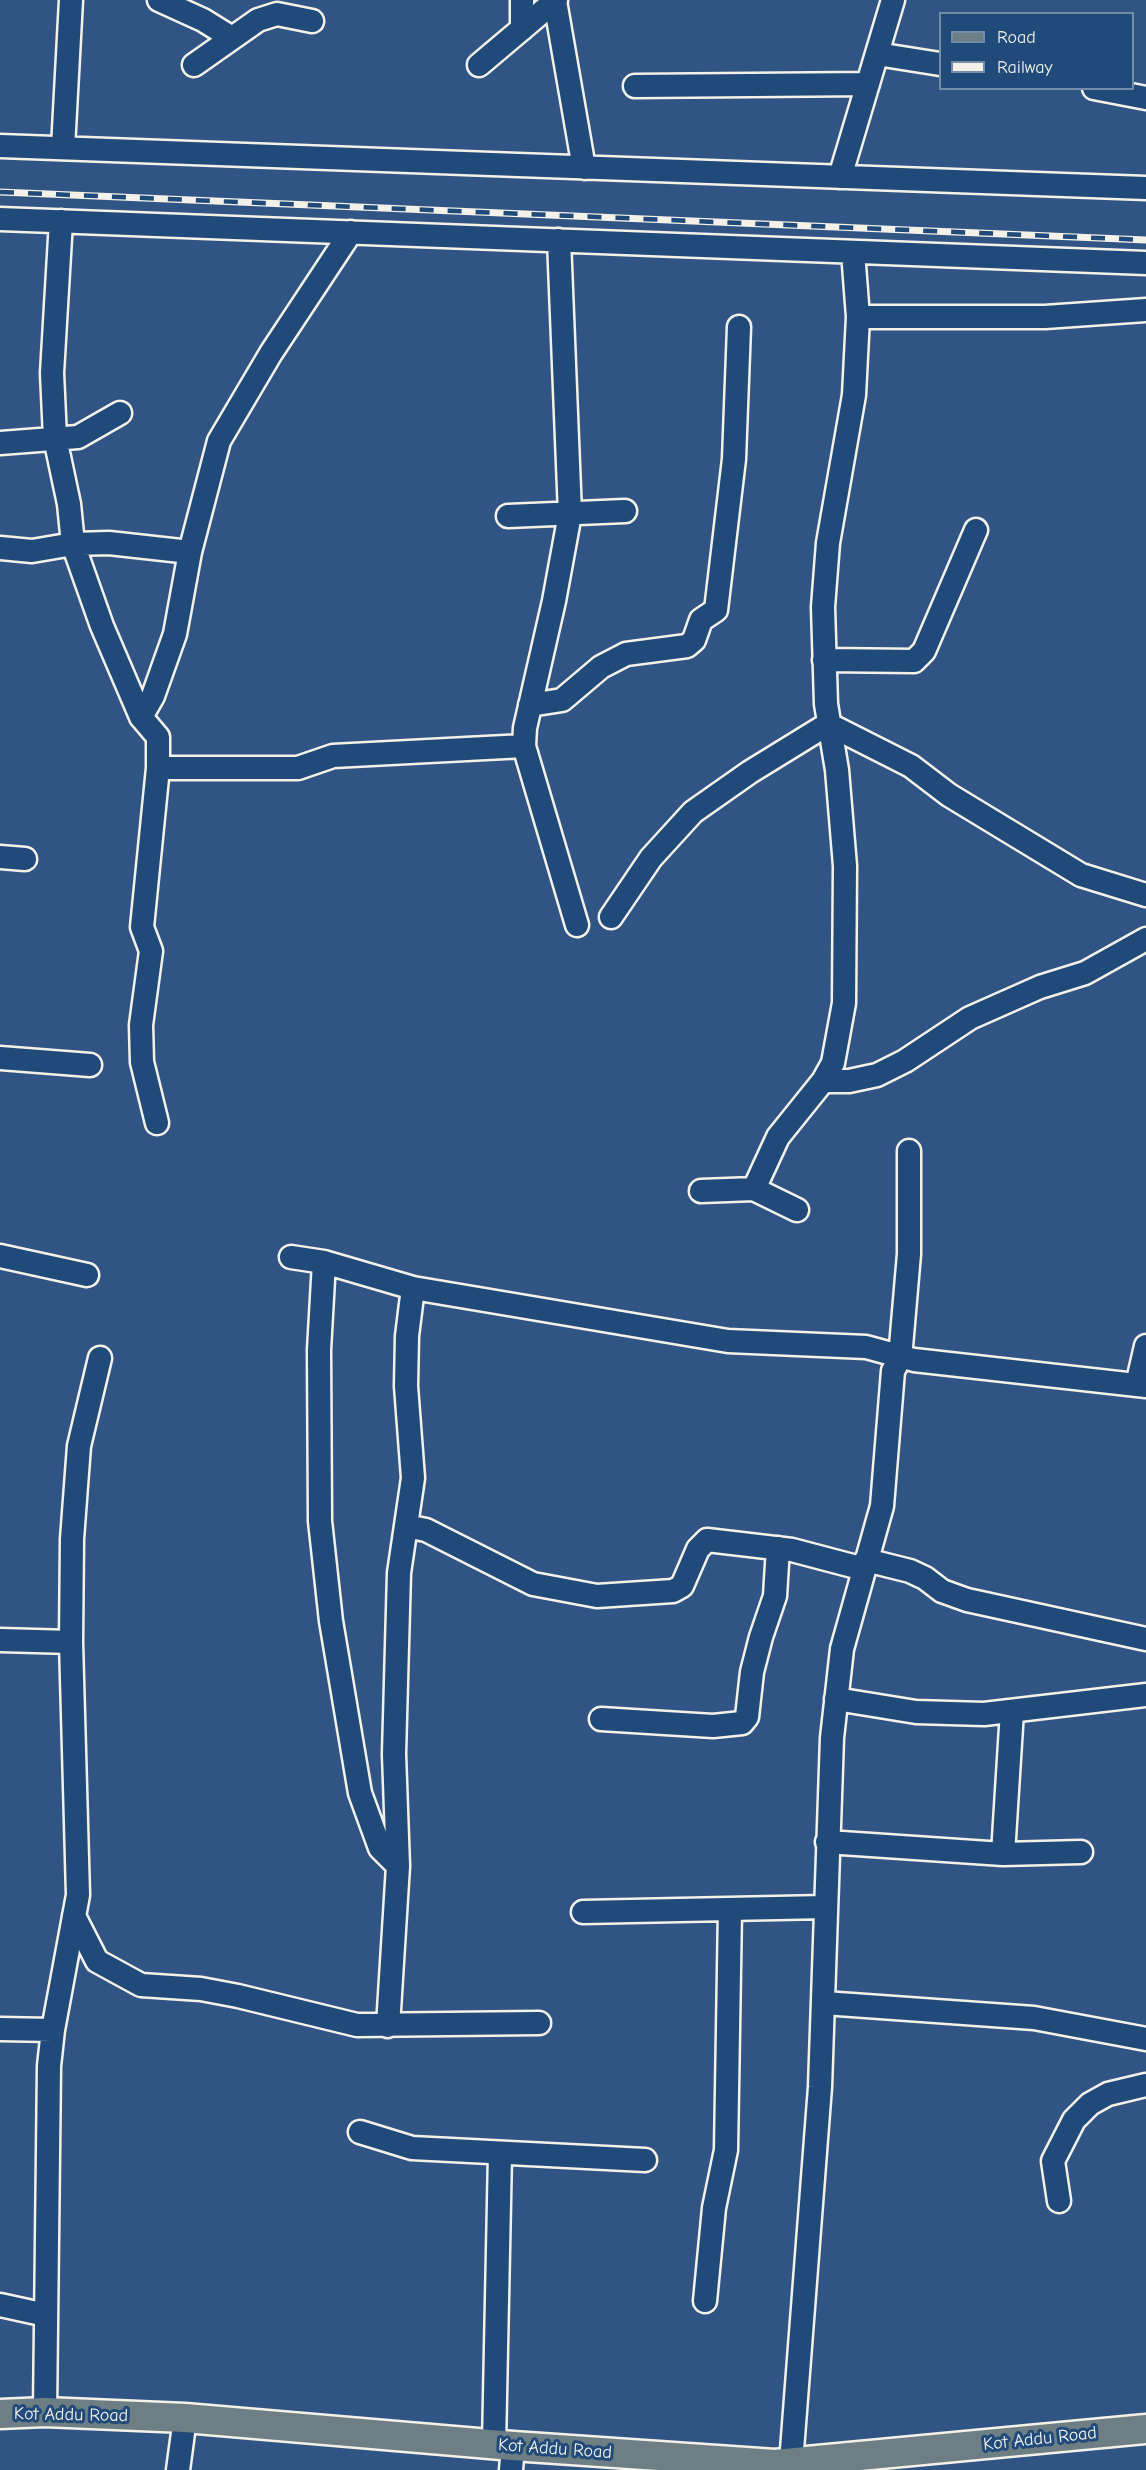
<!DOCTYPE html>
<html>
<head>
<meta charset="utf-8">
<style>
	body { margin:0 }
	#map { position:relative; width:1146px; height:2470px; overflow:hidden; background:#305484; font-family:"Comic Neue",sans-serif }
	canvas { display:block }
	.legend { position:absolute; left:939px; top:12px; width:195px; height:78px; box-sizing:border-box; background:#1f4a7a; border:2px solid #748da6; margin:0; padding:8px 10px; list-style:none; font-size:18px; color:#f4f1e8 }
	.legend li { display:flex; align-items:center; gap:12px; height:30px }
	.legend b { width:30px; border:2px solid #748da6 }
</style>
</head>
<body>
<div id="map">
<canvas width="1146" height="2470"></canvas>
<ul class="legend">
<li><b style="height:8px;background:#6d7e84"></b>Road</li>
<li><b style="height:8px;background:#f4f1e8"></b>Railway</li>
</ul>
</div>
<script>
const context = document.querySelector('canvas').getContext('2d');
context.lineJoin = 'round';
const poly = rows => new Path2D(rows.map(r => 'M' + r).join(''));
function trace(path, color, width, dash) { context.strokeStyle = color; context.lineWidth = width; context.lineCap = dash ? 'butt' : 'round'; context.setLineDash(dash || []); context.stroke(path); }
function label(font, color, halo, rows, align = 'center') {
  context.font = font + ' "Comic Neue",sans-serif'; context.lineWidth = 6; context.setLineDash([]); context.textBaseline = 'middle'; context.strokeStyle = halo; context.fillStyle = color; for (const [text, x, y, turn = 0] of rows) {
    context.save(); context.translate(x, y); context.rotate((+turn || 0) * Math.PI / 180); context.textAlign = isNaN(turn) ? turn : align; if (halo) context.strokeText(text, 0, 0); context.fillText(text, 0, 0); context.restore();
  }
}
const minor = poly([
	[159,0,203,20,232,38],
	[522,0,522,29],
	[555,1,584,168],
	[877,54,940,64],
	[194,65,258,20,277,14,312,21],
	[479,65,556,0],
	[635,86,868,84],
	[1094,88,1146,98],
	[0,146,1146,188],
	[63,148,71,0],
	[840,177,893,0],
	[0,219,1146,263],
	[61,221,52,373,55,438,69,504,73,544,102,626,141,717,158,737,158,768,142,927,151,951,141,1025,142,1062,157,1123],
	[559,240,570,514,554,601,525,728,524,746,577,925],
	[858,317,1045,317,1146,310],
	[0,443,78,437,120,413],
	[508,516,625,511],
	[0,548,32,551,73,544,109,543,190,552],
	[824,660,914,661,924,651,976,530],
	[530,705,562,700,601,667,626,654,687,646,694,640,701,620,716,610,734,459,739,327],
	[141,717,153,696,175,634,190,552,219,441,271,353,351,232],
	[828,724,911,766,949,795,1081,875,1146,895],
	[158,768,298,768,333,756,524,746],
	[0,857,25,859],
	[611,917,651,858,693,812,750,772,828,724],
	[0,1058,90,1065],
	[823,1081,849,1081,877,1075,905,1061,970,1018,1040,987,1085,973,1146,939],
	[754,1189,778,1137,823,1081,833,1063,844,1003,845,866,837,770,826,704,823,607,828,543,854,395,858,317,853,252],
	[701,1191,754,1189,797,1210],
	[0,1256,87,1275],
	[291,1257,324,1262,413,1288,728,1341,866,1347,914,1360,1146,1386],
	[324,1262,319,1350,320,1521,331,1621,360,1793,380,1848,398,1866],
	[1137,1385,1146,1346],
	[406,1526,426,1530,533,1584,597,1596,673,1591,682,1586,698,1549,707,1540,792,1550,864,1569],
	[866,1560,910,1571,925,1578,942,1591,967,1600,1146,1639],
	[0,1640,71,1642],
	[836,1699,916,1712,984,1714,1146,1695],
	[601,1719,713,1726,742,1723,747,1717,752,1672,761,1637,775,1596,778,1548],
	[827,1842,1003,1854,1081,1852],
	[1003,1854,1012,1711],
	[583,1912,825,1907],
	[74,1916,97,1961,141,1985,201,1989,238,1996,357,2025,539,2023],
	[824,2003,1034,2018,1146,2039],
	[388,2026,398,1866,394,1754,399,1573,413,1478,406,1386,407,1336,413,1288],
	[0,2029,53,2030],
	[360,2132,412,2148,645,2160],
	[1059,2201,1053,2161,1074,2120,1090,2104,1108,2094,1146,2085],
	[705,2301,714,2208,726,2150,730,1909],
	[0,2305,46,2315],
	[45,2412,49,2066,53,2030,78,1895,71,1642,72,1539,79,1446,100,1358],
	[494,2445,500,2153],
	[791,2463,820,2087,832,1738,842,1649,882,1506,893,1371,900,1358,909,1254,909,1151],
	[178,2470,185,2418],
	[511,2470,513,2446]
]);
const major = poly([
	[0,2414,45,2412,185,2418,513,2446,775,2464,1146,2429]
]);
trace(minor, '#f4f1e8', 27);
trace(major, '#f4f1e8', 33);
trace(minor, '#1f4a7a', 22);
trace(major, '#6d7e84', 28);
const rail = poly([
	[0,192,1146,240]
]);
trace(rail, '#f4f1e8', 7);
trace(rail, '#1f4a7a', 4.5, [14]);
label('18px', '#f4f1e8', '#1f4a7a', [
	["Kot Addu Road",71,2415,1],
	["Kot Addu Road",1040,2439,-6],
	["Kot Addu Road",555,2449,4]
]);
</script>
</body>
</html>
